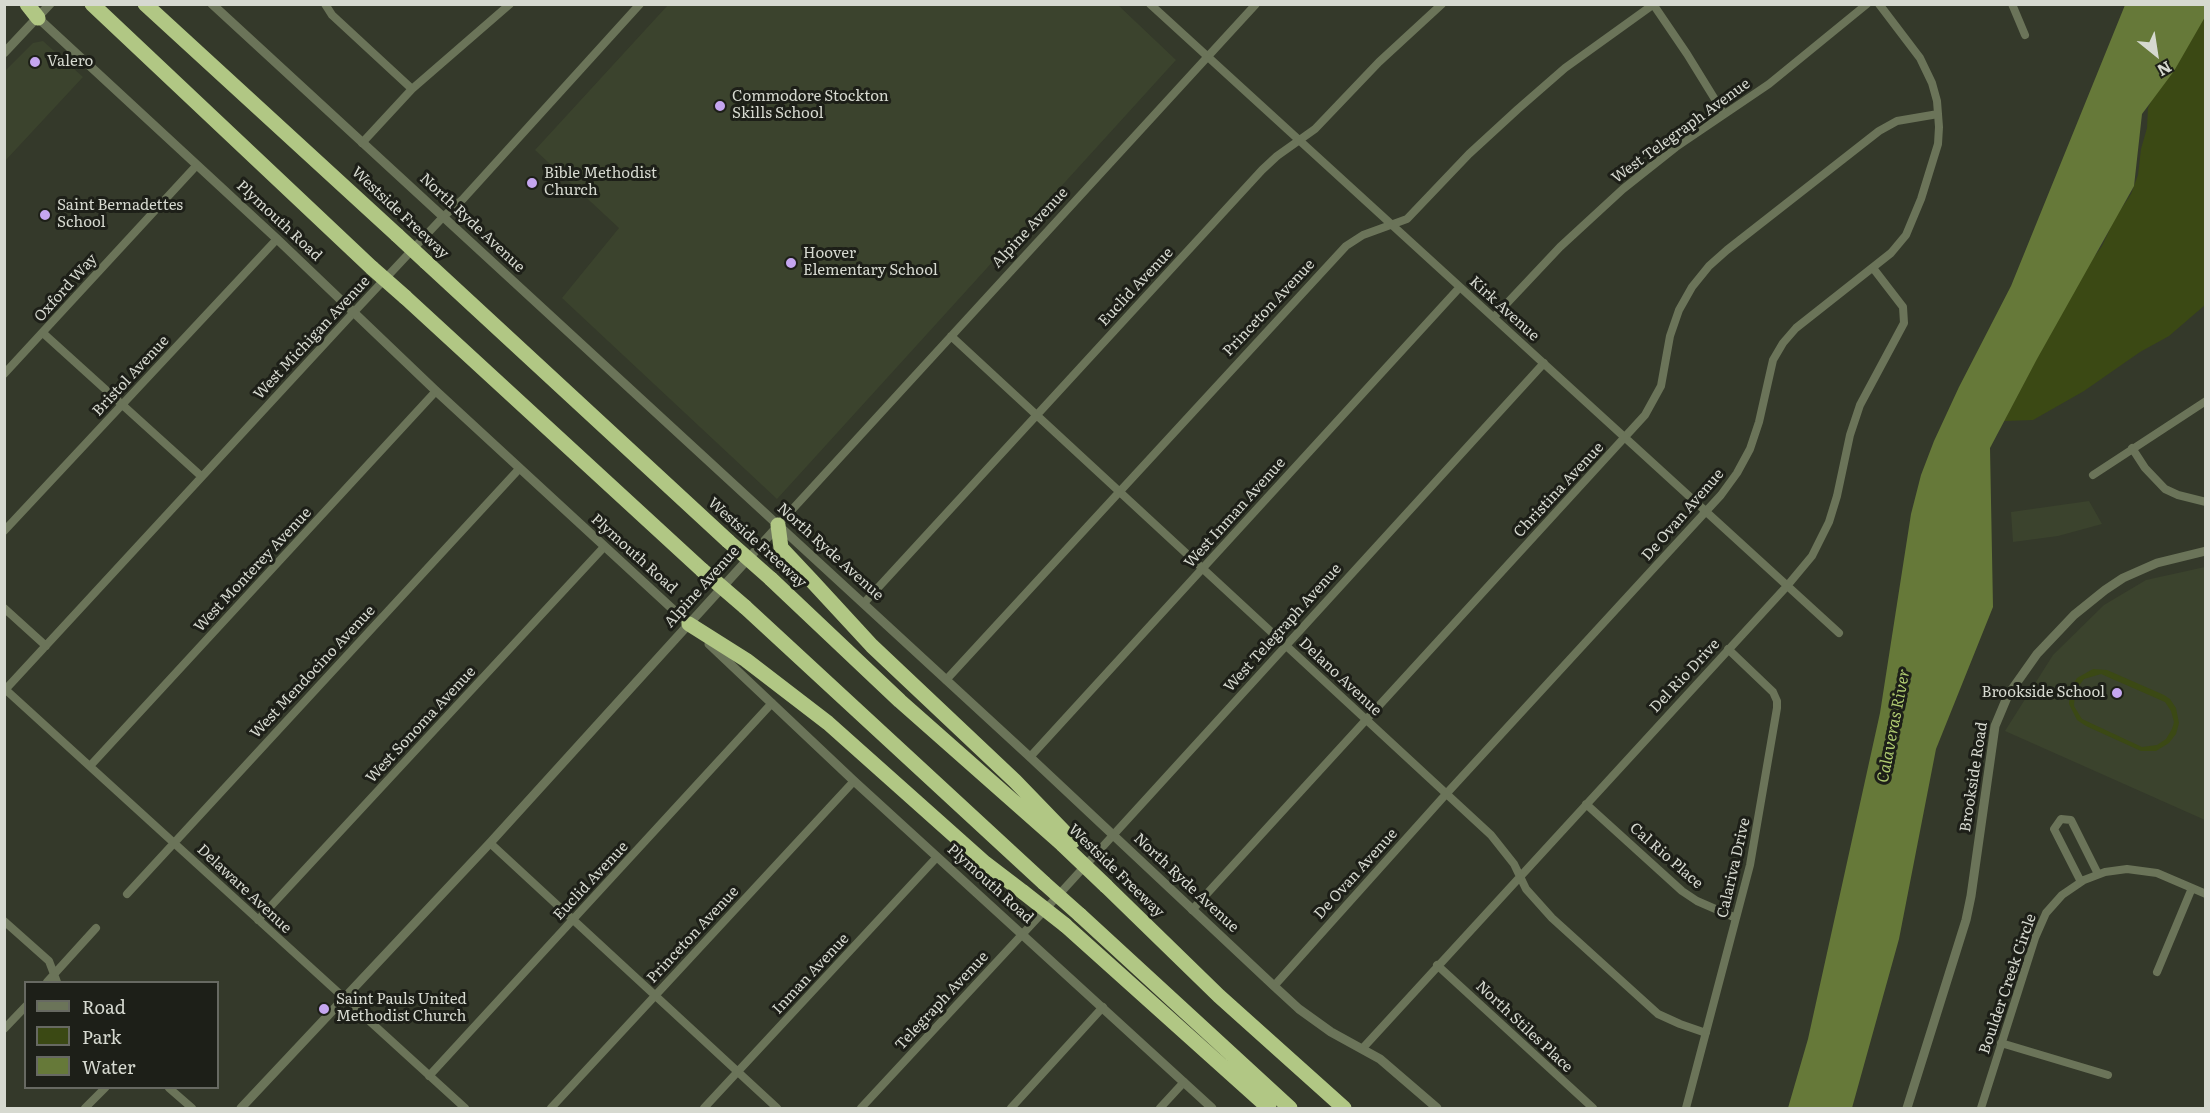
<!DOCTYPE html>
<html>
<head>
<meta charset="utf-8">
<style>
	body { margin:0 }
	#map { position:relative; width:2210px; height:1113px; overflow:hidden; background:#34392a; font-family:Literata,serif }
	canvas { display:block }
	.frame { position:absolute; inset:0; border:6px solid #d6d9d0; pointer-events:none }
	.legend { position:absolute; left:24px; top:981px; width:195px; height:108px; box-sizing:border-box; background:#1d1f18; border:2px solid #676962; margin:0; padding:8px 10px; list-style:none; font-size:18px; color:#d6d9d0 }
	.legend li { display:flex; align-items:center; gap:12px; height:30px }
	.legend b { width:30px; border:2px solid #676962 }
	.north { position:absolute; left:2126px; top:24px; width:60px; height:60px; -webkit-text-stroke:4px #1d1f18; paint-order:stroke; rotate:150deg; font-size:16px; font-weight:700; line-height:24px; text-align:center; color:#d6d9d0 }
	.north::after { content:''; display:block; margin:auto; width:21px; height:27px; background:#d6d9d0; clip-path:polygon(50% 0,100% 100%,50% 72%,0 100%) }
</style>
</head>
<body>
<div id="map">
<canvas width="2210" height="1113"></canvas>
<div class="frame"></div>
<ul class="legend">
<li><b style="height:8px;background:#6b7459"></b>Road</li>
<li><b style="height:16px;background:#3b4914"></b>Park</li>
<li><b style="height:16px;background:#667939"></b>Water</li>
</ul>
<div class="north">N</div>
</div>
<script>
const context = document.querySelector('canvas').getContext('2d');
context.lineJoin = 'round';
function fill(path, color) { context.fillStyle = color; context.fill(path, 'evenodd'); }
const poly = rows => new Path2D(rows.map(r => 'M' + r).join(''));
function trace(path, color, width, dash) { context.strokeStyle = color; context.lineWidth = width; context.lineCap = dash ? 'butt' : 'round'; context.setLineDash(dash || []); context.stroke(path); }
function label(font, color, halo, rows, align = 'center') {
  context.font = font + ' Literata,serif'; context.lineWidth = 6; context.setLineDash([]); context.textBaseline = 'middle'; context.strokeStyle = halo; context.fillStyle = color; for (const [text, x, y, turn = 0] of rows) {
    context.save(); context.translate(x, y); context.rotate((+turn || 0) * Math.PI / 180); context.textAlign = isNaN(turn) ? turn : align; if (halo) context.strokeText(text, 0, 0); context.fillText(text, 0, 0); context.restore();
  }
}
fill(poly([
	[668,5,1118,5,1176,60,777,499,562,298,619,228,535,150],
	[43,41,83,77,5,161,5,71,33,43],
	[2089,501,2102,524,2058,536,2013,542,2011,512],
	[2205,567,2205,820,2005,731,2053,655,2104,605,2146,580]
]), '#3b432d');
fill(poly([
	[2205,15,2205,305,2169,336,2140,352,2084,391,2033,420,2004,421,2080,276,2102,246,2115,218,2131,194,2138,175,2141,149,2147,128,2148,108,2157,89],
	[2093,669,2107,670,2164,695,2170,699,2176,708,2179,723,2176,734,2169,743,2156,751,2141,751,2086,726,2077,720,2069,704,2070,690,2077,678],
	[2101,674,2165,702,2171,711,2174,722,2172,729,2166,739,2157,745,2142,747,2082,719,2074,706,2075,691,2084,679]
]), '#3b4914');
fill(poly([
	[2125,5,2205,5,2205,17,2174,71,2142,114,2134,186,2037,359,1990,448,1993,607,1936,749,1899,939,1852,1108,1788,1108,1808,1039,1880,713,1911,514,1921,475,1934,441,1959,387,2011,286]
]), '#667939');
trace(poly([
	[325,4,332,15,412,89],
	[1150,4,1839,633],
	[1653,4,1687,54,1724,114],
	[2012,4,2025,35],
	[362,143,412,89,510,4],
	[1494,317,1560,247,1623,189,1676,147,1769,84,1867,4],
	[43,333,201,476],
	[951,336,1491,835,1514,864,1526,889,1552,918,1658,1014,1680,1024,1706,1033],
	[4,374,196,166],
	[2132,448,2145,468,2165,489,2178,495,2206,502],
	[2093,475,2206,401],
	[778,525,1256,4],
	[4,531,277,239],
	[864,603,1262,170,1277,156,1315,129,1379,62,1442,4],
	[4,608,46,646],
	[946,680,1346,246,1363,235,1407,219,1469,154,1518,109,1565,68,1654,4],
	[6,690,465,1108],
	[4,691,354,312,443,217,463,199,640,4],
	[1030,757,1460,287],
	[90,766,436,391],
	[1586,804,1682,891,1697,901,1736,918],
	[490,843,777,1108],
	[2081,882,2054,829,2061,819,2071,820,2098,874],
	[127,894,519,469],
	[1192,910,1645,415,1661,386,1670,336,1679,310,1692,287,1709,266,1727,250,1879,131,1897,121,1938,114],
	[258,920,604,547],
	[4,921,49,961,57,982],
	[1437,965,1593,1108],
	[2157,972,2192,888],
	[47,982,96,928],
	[1274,986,1447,793,1721,495,1737,473,1750,449,1759,422,1773,360,1783,343,1796,328,1891,253,1906,235,1921,199,1938,144,1939,127,1937,101,1932,83,1920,58,1879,4],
	[4,1029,26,1006],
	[2001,1043,2108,1075],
	[1362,1049,1787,586,1812,556,1829,522,1837,496,1850,435,1860,405,1904,323,1903,307,1873,268],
	[429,1076,772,703],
	[169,1088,192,1108],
	[85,1108,105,1088],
	[551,1108,854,781],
	[704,1108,937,857],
	[861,1108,1043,912,1544,363],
	[1011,1108,1103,1007],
	[1160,1108,1184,1082],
	[1686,1108,1750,865,1777,708,1777,701,1773,692,1728,649],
	[1981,1108,2035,938,2046,913,2062,895,2084,880,2105,872,2127,869,2157,873,2206,894]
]), '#6b7459', 8);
trace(poly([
	[212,4,1030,757,1274,986,1299,1009,1331,1032,1380,1059,1437,1108],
	[38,18,277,239,436,391,691,626],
	[4,53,50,4],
	[709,644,854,781,1212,1108],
	[241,1108,490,843,778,526],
	[1907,1108,1966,920,1971,896,1995,726,2008,695,2037,654,2074,615,2105,590,2123,578,2157,563,2206,551]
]), '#6b7459', 9);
trace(poly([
	[27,4,38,18],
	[92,4,372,268],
	[145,4,397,235],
	[426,262,728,541],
	[405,297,702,570],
	[778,525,781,548,812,581,872,646,1015,781,1073,841],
	[771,579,900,701,1063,845],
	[745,607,1044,883],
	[689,624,746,660,828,723,985,863,1023,892],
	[1106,886,1219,996,1344,1108],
	[1080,915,1290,1108],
	[1065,925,1269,1108]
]), '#b1c784', 15);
trace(poly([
	[397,235,426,262],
	[372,268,405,297],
	[728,541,771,579],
	[702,570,745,607],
	[1063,845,1106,886],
	[1044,883,1080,915],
	[1023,892,1065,925]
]), '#b1c784', 15);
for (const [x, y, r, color] of [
	[35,62,6,"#c5a6f0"],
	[720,106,6,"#c5a6f0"],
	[532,183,6,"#c5a6f0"],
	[45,215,6,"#c5a6f0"],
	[791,263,6,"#c5a6f0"],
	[2117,693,6,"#c5a6f0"],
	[324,1009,6,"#c5a6f0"]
]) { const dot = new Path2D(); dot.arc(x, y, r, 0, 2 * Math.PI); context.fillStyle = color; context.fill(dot); trace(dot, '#1d1f18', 2); }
label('15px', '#d6d9d0', '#1d1f18', [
	["Valero",47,62],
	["Commodore Stockton",732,97],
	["Skills School",732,114],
	["Bible Methodist",544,174],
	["Church",544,191],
	["Saint Bernadettes",57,206],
	["School",57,223],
	["Hoover",803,254],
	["Elementary School",803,271],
	["Brookside School",2105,693,"right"],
	["Saint Pauls United",336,1000],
	["Methodist Church",336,1017]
], 'left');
label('15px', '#d6d9d0', '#1d1f18', [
	["West Telegraph Avenue",1681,131,-36],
	["Westside Freeway",400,213,43],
	["Plymouth Road",279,221,43],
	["North Ryde Avenue",472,223,43],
	["Alpine Avenue",1030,228,-47],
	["Euclid Avenue",1136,287,-47],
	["Oxford Way",66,288,-48],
	["Princeton Avenue",1269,308,-47],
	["Kirk Avenue",1504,309,42],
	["West Michigan Avenue",312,338,-47],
	["Bristol Avenue",131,376,-47],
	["Christina Avenue",1559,490,-47],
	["West Inman Avenue",1235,513,-48],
	["De Ovan Avenue",1683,515,-49],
	["Westside Freeway",757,543,42],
	["North Ryde Avenue",830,552,42],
	["Plymouth Road",634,554,42],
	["West Monterey Avenue",253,570,-47],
	["Alpine Avenue",702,587,-48],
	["West Telegraph Avenue",1283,628,-48],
	["West Mendocino Avenue",313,672,-47],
	["Del Rio Drive",1685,676,-47],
	["Delano Avenue",1340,677,43],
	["West Sonoma Avenue",421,725,-47],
	["Brookside Road",1974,777,-81],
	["Cal Rio Place",1666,856,41],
	["Calariva Drive",1734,868,-77],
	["Westside Freeway",1116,871,44],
	["De Ovan Avenue",1356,874,-48],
	["Euclid Avenue",591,881,-47],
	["North Ryde Avenue",1186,883,43],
	["Plymouth Road",990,884,42],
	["Delaware Avenue",244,889,43],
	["Princeton Avenue",693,935,-47],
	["Inman Avenue",811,974,-47],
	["Boulder Creek Circle",2008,984,-71],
	["Telegraph Avenue",942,1001,-47],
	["North Stiles Place",1524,1027,43]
]);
label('italic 16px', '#b0cc71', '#1d1f18', [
	["Calaveras River",1894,726,-79]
]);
</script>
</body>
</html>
